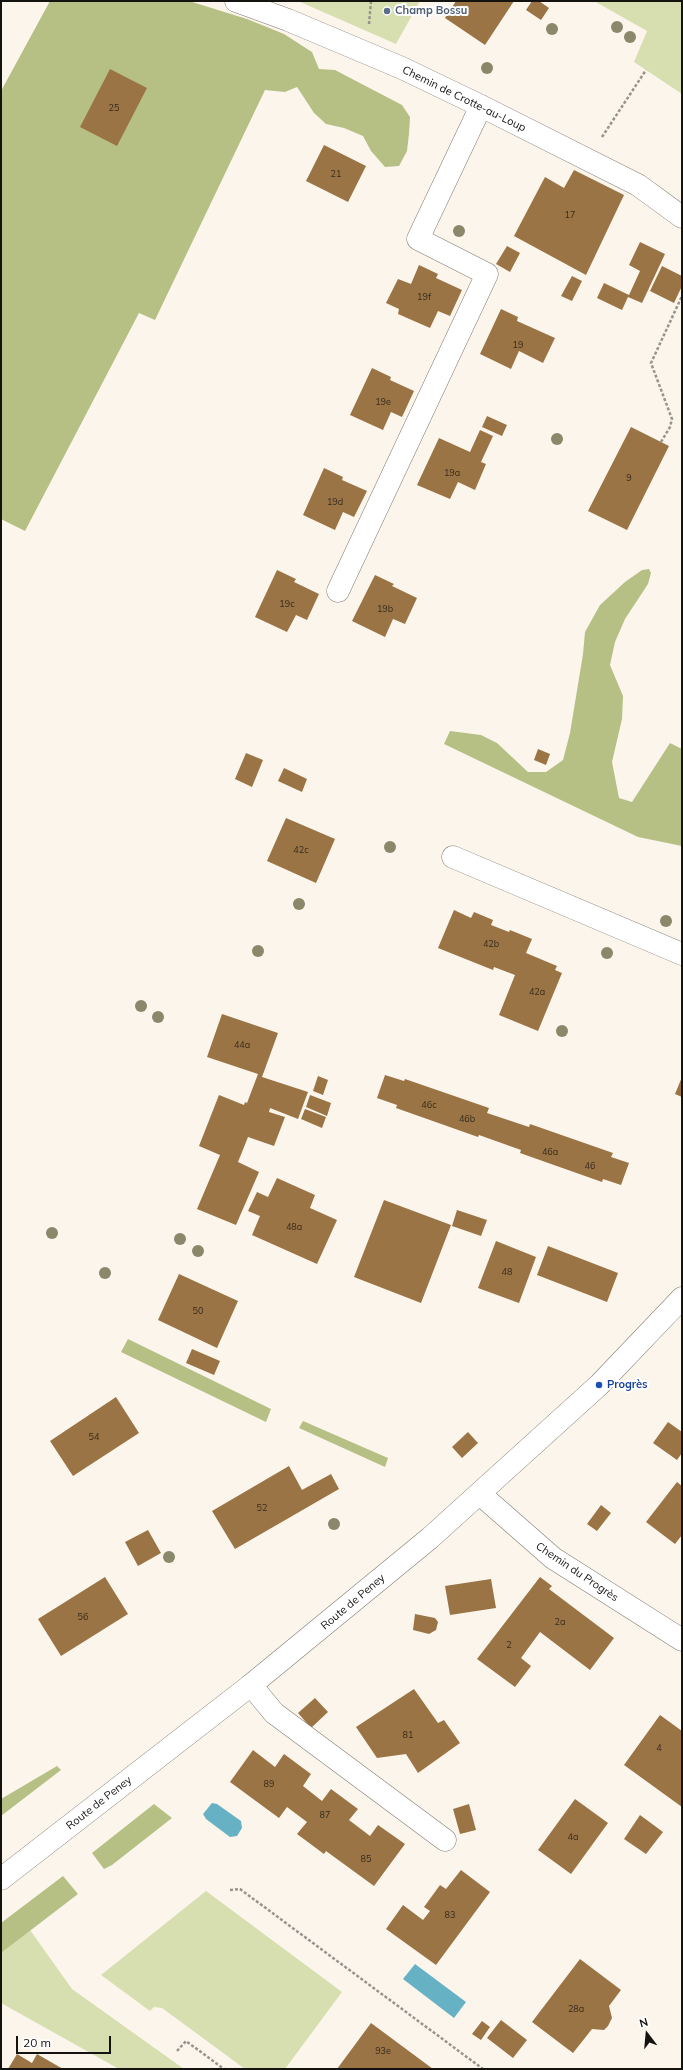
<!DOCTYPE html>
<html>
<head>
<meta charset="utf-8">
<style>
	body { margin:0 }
	#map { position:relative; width:683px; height:2070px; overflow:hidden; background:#fcf5ec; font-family:Mulish,sans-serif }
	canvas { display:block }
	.frame { position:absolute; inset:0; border:2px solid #151310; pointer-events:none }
	.north { position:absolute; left:627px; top:2014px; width:40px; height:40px; -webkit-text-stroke:3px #fff; paint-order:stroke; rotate:344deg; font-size:11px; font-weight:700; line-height:16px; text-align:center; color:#151310 }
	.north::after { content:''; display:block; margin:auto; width:14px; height:18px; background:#151310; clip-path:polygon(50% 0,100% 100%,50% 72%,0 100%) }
	.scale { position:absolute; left:16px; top:2036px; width:95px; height:18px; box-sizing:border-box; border:2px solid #151310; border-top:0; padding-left:5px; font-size:12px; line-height:14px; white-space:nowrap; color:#151310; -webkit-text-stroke:3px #fff; paint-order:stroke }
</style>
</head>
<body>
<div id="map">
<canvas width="683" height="2070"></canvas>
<div class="frame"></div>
<div class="north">N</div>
<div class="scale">20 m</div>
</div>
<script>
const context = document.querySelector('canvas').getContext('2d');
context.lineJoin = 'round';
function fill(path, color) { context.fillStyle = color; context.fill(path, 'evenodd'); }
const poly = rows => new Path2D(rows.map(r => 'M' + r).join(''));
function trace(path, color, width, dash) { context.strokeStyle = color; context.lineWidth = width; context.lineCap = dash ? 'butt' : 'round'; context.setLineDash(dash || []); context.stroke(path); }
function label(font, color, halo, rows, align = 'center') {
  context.font = font + ' Mulish,sans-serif'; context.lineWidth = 4; context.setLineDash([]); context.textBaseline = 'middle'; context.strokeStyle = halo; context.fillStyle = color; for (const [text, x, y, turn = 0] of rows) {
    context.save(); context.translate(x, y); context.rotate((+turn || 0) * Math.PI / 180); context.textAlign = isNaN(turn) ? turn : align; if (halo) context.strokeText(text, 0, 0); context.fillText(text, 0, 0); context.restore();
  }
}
fill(poly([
	[298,1,420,1,396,44],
	[594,1,682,1,682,94,634,62,647,31],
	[206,1891,342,1992,285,2069,245,2069,162,2008,154,2007,150,2011,101,1975],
	[30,1930,72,1989,184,2069,119,2069,1,2003,1,1953]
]), '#d7dfb1');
fill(poly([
	[50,1,189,1,247,19,284,34,312,52,319,69,335,70,402,105,410,117,409,134,407,151,399,166,385,167,371,151,363,136,344,128,326,124,314,113,297,87,285,92,265,90,155,320,139,313,25,531,1,519,1,91],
	[649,569,651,573,648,584,625,619,615,642,610,665,623,696,622,719,612,762,619,798,632,802,670,743,682,749,682,846,638,837,444,744,450,731,481,735,497,743,528,772,546,772,563,760,570,733,583,654,585,632,600,605,625,582,642,570],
	[128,1339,271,1409,266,1422,121,1352],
	[303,1421,388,1458,385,1467,299,1428],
	[57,1766,61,1770,1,1816,1,1799],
	[154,1804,172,1818,112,1865,104,1869,92,1853],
	[63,1876,78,1894,1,1953,1,1923]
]), '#b6c085');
fill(poly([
	[212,1803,217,1804,241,1821,242,1828,237,1836,230,1837,206,1819,203,1814],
	[415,1964,466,2002,454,2018,403,1979]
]), '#66b1c4');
fill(poly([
	[456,1,514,1,485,45,445,18],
	[532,1,539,1,549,8,541,20,526,10],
	[110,69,147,88,117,146,80,127],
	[324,145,366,166,348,202,306,181],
	[574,170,624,195,586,275,514,236,545,177,564,188],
	[640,242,665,254,642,303,628,297,622,310,597,298,604,283,629,295,640,271,629,265],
	[507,246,520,253,510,272,496,264],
	[419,265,438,274,436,278,462,290,450,316,438,311,430,328,398,314,399,309,386,303,398,279,411,284],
	[662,266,682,276,682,286,674,303,650,291],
	[572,276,582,281,572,301,561,296],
	[501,309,518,317,517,321,555,338,543,363,519,351,511,369,480,354],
	[372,368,391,377,390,380,414,391,402,417,391,412,383,430,350,415],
	[487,416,507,425,502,436,482,427],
	[631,427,669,446,627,530,588,511],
	[480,430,493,436,481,462,486,464,475,490,458,482,450,499,417,485,439,438,470,452],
	[324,468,343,477,342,480,367,491,354,517,343,512,335,530,303,515],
	[277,570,296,579,294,582,319,594,307,620,296,615,287,632,255,617],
	[375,575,394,584,392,586,417,598,405,624,393,619,385,637,352,621],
	[538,749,550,754,546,765,534,760],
	[246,753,263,760,252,787,235,779],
	[284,768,307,779,302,792,278,781],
	[286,818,335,839,316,883,267,861],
	[454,910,471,918,474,912,493,920,491,925,509,932,510,930,532,939,526,953,557,966,555,970,562,973,538,1031,499,1015,515,975,494,967,493,970,438,948],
	[222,1014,278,1033,262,1077,308,1092,298,1119,270,1108,269,1112,285,1117,274,1146,248,1137,238,1162,259,1172,236,1225,197,1209,220,1155,199,1146,219,1095,244,1105,245,1102,247,1103,258,1074,207,1057],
	[385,1075,404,1081,405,1079,489,1108,487,1113,529,1127,530,1124,613,1153,611,1157,629,1163,621,1185,603,1179,602,1182,520,1153,521,1150,479,1135,478,1137,396,1108,397,1105,377,1098],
	[318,1076,328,1080,323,1095,313,1091],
	[682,1077,682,1097,675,1094],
	[310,1095,331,1103,327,1116,306,1107],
	[305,1109,326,1117,322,1128,301,1119],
	[277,1178,315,1195,310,1208,337,1220,317,1264,252,1235,260,1216,248,1211,257,1192,268,1197],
	[384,1200,451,1225,421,1303,354,1277],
	[457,1210,487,1220,481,1236,452,1226],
	[496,1241,536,1257,519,1303,478,1288],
	[548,1246,618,1273,607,1302,537,1275],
	[179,1274,238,1301,217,1348,158,1320],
	[192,1349,220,1361,214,1375,186,1363],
	[116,1397,139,1433,73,1476,50,1441],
	[668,1422,682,1432,682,1453,677,1460,653,1443],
	[468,1432,478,1443,462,1458,452,1447],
	[289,1466,302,1490,331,1474,339,1489,235,1549,212,1511],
	[677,1482,682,1486,682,1535,675,1544,646,1522],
	[601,1505,611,1513,597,1531,587,1524],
	[148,1530,161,1553,138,1566,125,1542],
	[105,1577,128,1614,61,1656,38,1619],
	[540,1577,552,1586,549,1589,614,1638,590,1670,540,1632,521,1658,531,1666,515,1687,477,1659],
	[491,1579,496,1608,450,1615,445,1586],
	[415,1614,435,1618,438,1622,436,1630,429,1634,413,1630],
	[414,1689,438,1723,444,1720,460,1743,418,1773,406,1754,377,1758,356,1727],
	[315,1698,328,1712,311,1728,298,1713],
	[660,1715,682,1731,682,1807,624,1765],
	[253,1750,275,1767,284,1754,311,1774,303,1786,322,1801,331,1789,358,1809,349,1820,370,1836,378,1825,405,1844,374,1886,326,1851,324,1854,297,1834,307,1822,287,1807,279,1818,230,1782],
	[575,1799,608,1823,571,1874,538,1850],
	[469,1804,476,1830,460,1834,453,1809],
	[640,1815,663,1832,646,1854,624,1839],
	[461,1870,490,1892,436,1965,386,1929,403,1905,423,1920,430,1911,424,1907,440,1885,446,1889],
	[580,1959,621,1990,609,2006,612,2018,608,2026,604,2030,592,2029,573,2053,532,2022],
	[501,2020,527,2040,513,2058,487,2038],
	[482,2021,490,2027,481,2040,472,2034],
	[371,2023,433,2069,337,2069],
	[17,2054,32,2063,37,2054,63,2069,8,2069]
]), '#9a7445');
const minor = poly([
	[236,1,288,20,402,68,481,106,638,185,682,217],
	[338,591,487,274,418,239,481,106],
	[453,857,682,954],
	[480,1494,553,1558,682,1640],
	[251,1685,274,1713,445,1840]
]);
const major = poly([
	[1,1879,251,1685,430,1538,599,1385,682,1298]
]);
trace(minor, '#817a73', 23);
trace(major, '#817a73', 23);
trace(poly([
	[369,24,371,1],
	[602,137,646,70],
	[661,442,670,427,672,419,651,363,682,296],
	[230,1890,240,1889,483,2069],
	[177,2051,186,2041,224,2069]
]), '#98938c', 2.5, [3, 2]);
trace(minor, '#fff', 22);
trace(major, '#fff', 22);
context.fillStyle = '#89886b';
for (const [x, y] of [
	[617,27],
	[552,29],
	[630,37],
	[487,68],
	[459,231],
	[557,439],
	[390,847],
	[299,904],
	[666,921],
	[258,951],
	[607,953],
	[141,1006],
	[158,1017],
	[562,1031],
	[52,1233],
	[180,1239],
	[198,1251],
	[105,1273],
	[334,1524],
	[169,1557]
]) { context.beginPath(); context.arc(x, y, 6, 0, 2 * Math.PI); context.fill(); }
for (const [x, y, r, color] of [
	[387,11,4,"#5c6f8a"],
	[599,1385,4,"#1a4fb4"]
]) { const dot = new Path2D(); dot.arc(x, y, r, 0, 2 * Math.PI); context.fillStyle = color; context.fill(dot); trace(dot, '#fff', 1.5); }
label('9px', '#362b1d', null, [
	["25",114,108],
	["21",336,174],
	["17",570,215],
	["19f",424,297],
	["19",518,345],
	["19e",383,402],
	["19a",452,473],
	["9",629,478],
	["19d",335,502],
	["19c",287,604],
	["19b",385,609],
	["42c",301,850],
	["42b",491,944],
	["42a",537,992],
	["44a",242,1045],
	["46c",429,1105],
	["46b",467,1119],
	["46a",550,1152],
	["46",590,1166],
	["48a",294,1227],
	["48",507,1272],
	["50",198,1311],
	["54",94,1437],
	["52",262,1508],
	["56",83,1617],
	["2a",560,1622],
	["2",509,1645],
	["81",408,1735],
	["4",659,1748],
	["89",269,1784],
	["87",325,1815],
	["4a",573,1837],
	["85",366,1859],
	["83",450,1915],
	["28a",576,2009],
	["93e",383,2051]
]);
label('bold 11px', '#4e5e75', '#fff', [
	["Champ Bossu",395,11]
], 'left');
label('11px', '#151310', '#fff', [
	["Chemin de Crotte-au-Loup",464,99,26],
	["Chemin du Progrès",577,1572,34],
	["Route de Peney",353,1602,-40],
	["Route de Peney",99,1803,-38]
]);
label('bold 11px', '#164399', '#fff', [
	["Progrès",607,1385]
], 'left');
</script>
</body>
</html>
